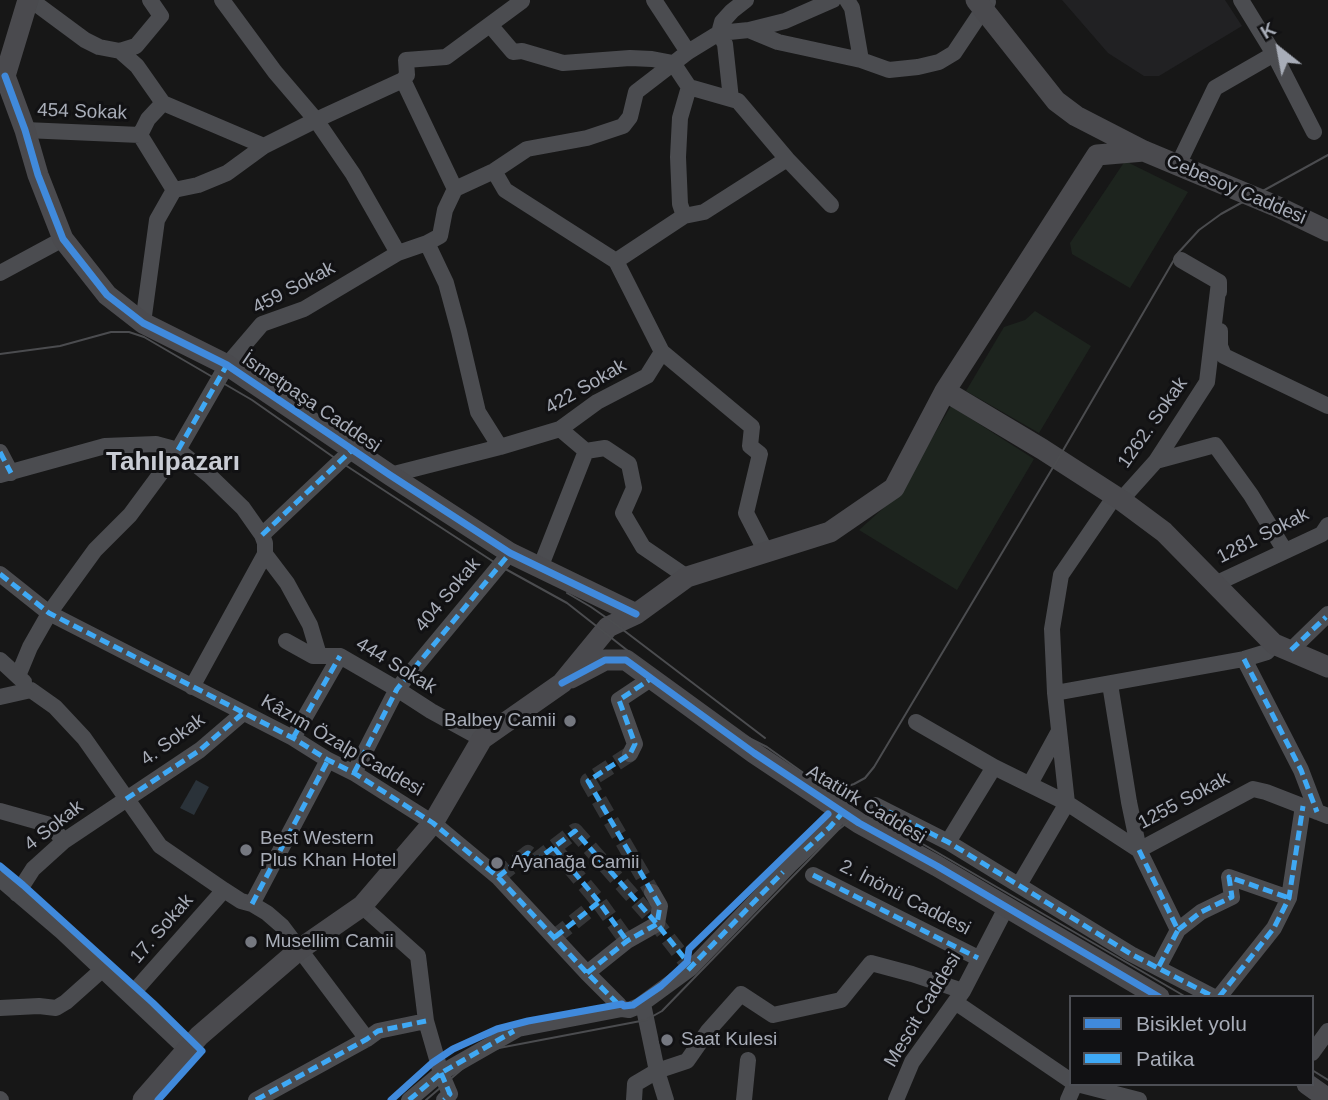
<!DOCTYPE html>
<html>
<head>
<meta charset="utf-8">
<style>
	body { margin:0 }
	#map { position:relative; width:1328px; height:1100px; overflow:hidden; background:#171717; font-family:Arial,sans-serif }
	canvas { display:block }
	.legend { position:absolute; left:1069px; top:995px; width:245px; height:91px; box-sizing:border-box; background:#111113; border:2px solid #4d4f55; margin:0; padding:9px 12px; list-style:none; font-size:21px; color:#a8adb8 }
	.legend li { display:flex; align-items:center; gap:14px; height:35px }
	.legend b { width:35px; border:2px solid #4d4f55 }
	.north { position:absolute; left:1244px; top:14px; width:70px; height:70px; -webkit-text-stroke:5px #111113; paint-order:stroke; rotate:329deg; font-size:19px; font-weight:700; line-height:28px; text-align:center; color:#a8adb8 }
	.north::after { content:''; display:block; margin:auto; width:24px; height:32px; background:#a8adb8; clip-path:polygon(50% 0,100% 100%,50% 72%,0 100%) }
</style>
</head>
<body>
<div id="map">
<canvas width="1328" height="1100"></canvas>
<ul class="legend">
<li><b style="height:9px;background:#408adc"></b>Bisiklet yolu</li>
<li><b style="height:9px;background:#3fa9f5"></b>Patika</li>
</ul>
<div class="north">K</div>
</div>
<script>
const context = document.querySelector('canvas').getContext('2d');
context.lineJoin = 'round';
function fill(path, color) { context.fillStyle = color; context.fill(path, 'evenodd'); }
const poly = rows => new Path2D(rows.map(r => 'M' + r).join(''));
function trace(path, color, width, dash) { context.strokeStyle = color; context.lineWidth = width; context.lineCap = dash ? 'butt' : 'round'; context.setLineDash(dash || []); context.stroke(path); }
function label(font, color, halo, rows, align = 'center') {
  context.font = font + ' Arial,sans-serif'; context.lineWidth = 6; context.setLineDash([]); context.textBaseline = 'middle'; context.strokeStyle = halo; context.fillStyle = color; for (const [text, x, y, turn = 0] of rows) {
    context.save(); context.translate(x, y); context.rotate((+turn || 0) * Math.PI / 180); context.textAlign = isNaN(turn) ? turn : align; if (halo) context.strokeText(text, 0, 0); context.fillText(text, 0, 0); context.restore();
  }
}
fill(poly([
	[1062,0,1225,0,1242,26,1159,76,1144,76,1108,53]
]), '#212123');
fill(poly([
	[1125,161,1188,192,1130,288,1072,254,1070,243],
	[1035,311,1091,346,1039,433,966,391,1004,327,1025,320],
	[951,406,1034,459,957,590,859,530,898,495]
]), '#1d241e');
fill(poly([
	[196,780,209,787,194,815,180,808]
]), '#2a3239');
trace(poly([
	[630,754,588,781,652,892],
	[554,848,599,902,627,941],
	[498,877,528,853,537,860,575,831,657,924,691,968],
	[555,937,599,902]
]), '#343537', 16, [16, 8]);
trace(poly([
	[31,0,85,40,99,47,120,51,136,46,161,16,150,0],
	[222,0,275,72,316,120,353,174,398,253],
	[654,0,688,52],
	[847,0,852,8,861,60],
	[1241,0,1274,54,1314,132],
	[490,25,513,52,522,51,563,63,630,58,652,59,673,63,689,87,738,101,787,159,831,205],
	[749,30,785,21,833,0],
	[120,51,137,66,163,103,264,146],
	[403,80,455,189],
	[731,99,725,44,719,33,749,30,778,42,861,60,889,70,918,67,939,62,954,53,988,2],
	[25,130,140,135,148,119,163,103],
	[140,135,174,190],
	[1178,165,1215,88,1274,54],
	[494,171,505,190,616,261],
	[684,216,680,204,678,157,680,118,689,87],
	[427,243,446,283,459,331,478,412,500,447],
	[1181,260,1219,282,1219,292],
	[0,273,63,239],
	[143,323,157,220,174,190,198,185,227,173,264,146,316,120,403,80,407,75,406,60,446,57,522,1],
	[1220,331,1220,346,1224,356,1328,406],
	[662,352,752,427,750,446,760,454,746,513,766,552],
	[560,429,586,451,605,448,629,464,634,488,623,513,643,547,687,577],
	[0,452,11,473],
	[1156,461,1215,445,1251,495,1285,551],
	[0,475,105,446,156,444,178,450,210,476,243,508,262,535,265,543,265,554,192,687],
	[390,475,500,447,560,429,597,402,647,376,662,352,616,261,684,216,704,212,787,159],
	[1121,500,1156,461,1207,382,1219,282],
	[262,535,352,450],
	[265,554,287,583,310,625,319,655],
	[540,568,586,451],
	[0,574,49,613,293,738,328,760,354,773,433,823,498,877,587,973,619,1005,622,1009],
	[1215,584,1322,534,1328,525],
	[286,641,313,656,340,656,397,689,431,711,482,739],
	[1291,650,1328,614],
	[1244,659,1301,770,1317,812],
	[0,660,24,682],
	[18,676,30,647,50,612,95,550,130,515,178,450,227,365,262,324,304,309,398,253,427,243,440,236,445,210,455,189,494,171,527,149,587,138,623,126,630,117,636,92,688,52,719,33,722,22,732,11,746,0],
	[1110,684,1129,802,1139,850,1178,930,1158,968],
	[1055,693,1244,659,1267,652,1274,644],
	[0,697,31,690,55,707,84,738,160,846,224,890,241,901,252,904,267,913,282,926,367,1039],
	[916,722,994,767,1067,803,1139,850],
	[293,738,340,656],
	[630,754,635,744,619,700,652,678],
	[354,773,397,689,510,553],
	[1030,784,1059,731],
	[875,805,948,842,1131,954,1214,997],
	[0,811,50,825,64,841],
	[948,842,994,767],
	[1139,850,1253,789,1266,792,1328,816],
	[813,875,978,958],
	[0,879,62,932,187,1050],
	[1019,885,1067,803,1055,693,1052,629,1061,575,1115,496],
	[17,894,33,869,64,841,200,750,242,714],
	[252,904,328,760],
	[362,906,418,956,426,1021,441,1073,450,1094,444,1100],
	[1178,930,1201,912,1232,897,1229,877,1289,898],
	[587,973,627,941,657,924,660,906,652,892],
	[131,995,224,890],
	[1219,997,1274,928,1289,898,1303,806],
	[955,1002,1071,1081],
	[643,1004,657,1071,666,1100],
	[0,1008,39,1006,56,1008,66,1002,103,969],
	[1312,1053,1328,1031],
	[1077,1084,1139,1100],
	[0,1099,1,1100],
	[256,1100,367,1039,378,1031,426,1021],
	[409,1100,441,1073,518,1029,622,1009,629,1010,639,1006,691,968,790,865,830,827,843,812],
	[634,1100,635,1084,657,1071,687,1061,708,1031,741,994,773,1015,841,1000,871,963,912,974,963,991],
	[744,1100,748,1060],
	[896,1100,912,1062,963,991,1007,906],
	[1068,1100,1075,1084]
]), '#4b4c50', 16);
trace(poly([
	[28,0,5,76,25,130,38,175,63,239,107,295,143,323,227,365,390,475,510,553,636,614],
	[976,0,1056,101,1076,116,1144,151,1278,207,1328,231],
	[945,391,1042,449,1121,500,1164,532,1274,644,1328,667],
	[571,678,605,660,626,660,754,753,859,823,937,866,1159,997],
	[1307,1084,1328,1099],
	[143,1100,199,1036,300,949,362,906,433,823,482,739,562,683,608,627,636,614,687,577,830,532,894,488,945,391,1097,155,1144,151]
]), '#4a4a4e', 21);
trace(poly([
	[0,354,60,346,111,332,129,332,144,337,252,400,339,461,500,566,567,603,721,724,767,747,819,784,830,788,842,788,854,784,865,778,874,767,1058,459,1178,253,1199,230,1221,214,1328,155],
	[567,593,591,607,614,623,765,738],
	[1312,1070,1328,1080],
	[426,1100,468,1064,487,1052,499,1048,646,1020,662,1011,838,830,848,822,863,818,880,820,890,825,1186,997]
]), '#4b4c4f', 2);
trace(poly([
	[178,450,227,365],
	[0,452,11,473],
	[262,535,352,450],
	[0,574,49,613,293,738,328,760,354,773,433,823,498,877,587,973,620,1006],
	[1291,650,1326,617],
	[1244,659,1301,770,1317,812],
	[293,738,340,656],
	[354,773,397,689,510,553],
	[126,799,200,750,242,714],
	[875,805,948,842,1131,954,1214,997],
	[554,848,599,902,627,941],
	[805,850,830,827,843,812],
	[1139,850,1178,930,1158,968],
	[813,875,978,958],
	[498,877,528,853,537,860,575,831,657,924,689,964],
	[252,904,328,760],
	[1178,930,1201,912,1232,897,1229,877,1289,898],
	[555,937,599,902],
	[688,970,783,872],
	[587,973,627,941,657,924,660,906,588,781,630,754,635,744,619,700,652,678],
	[1219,997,1274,928,1289,898,1303,806],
	[441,1073,450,1094,444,1100],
	[256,1100,367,1039,378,1031,426,1021],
	[409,1100,441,1073,514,1031]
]), '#3fa9f5', 5, [10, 5]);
trace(poly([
	[5,76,25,130,38,175,63,239,107,295,143,323,227,365,390,475,510,553,636,614],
	[562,683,605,660,626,660,754,753,859,823,937,866,1159,997],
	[0,866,23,885,153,1003,202,1051,158,1100],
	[391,1100,432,1063,453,1049,497,1029,528,1021,622,1004,624,1006,633,1005,661,986,687,962,689,949,828,814]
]), '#408adc', 7);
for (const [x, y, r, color] of [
	[570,721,7,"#757880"],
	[246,850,7,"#757880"],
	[497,863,7,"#757880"],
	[251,942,7,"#757880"],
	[667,1040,7,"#757880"]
]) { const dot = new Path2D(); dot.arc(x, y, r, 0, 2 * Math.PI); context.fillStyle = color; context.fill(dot); trace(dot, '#111113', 2.5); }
label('19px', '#a8adb8', '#111113', [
	["454 Sokak",82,112,2],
	["Cebesoy Caddesi",1236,190,23],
	["459 Sokak",294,288,-28],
	["422 Sokak",586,387,-30],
	["İsmetpaşa Caddesi",311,403,34],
	["1262. Sokak",1153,423,-55],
	["1281 Sokak",1263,536,-27],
	["404 Sokak",448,595,-50],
	["444 Sokak",396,666,31],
	["4. Sokak",173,740,-36],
	["Kâzım Özalp Caddesi",342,746,30],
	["1255 Sokak",1184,801,-28],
	["Atatürk Caddesi",866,805,31],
	["4 Sokak",54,826,-38],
	["2. İnönü Caddesi",905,898,27],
	["17. Sokak",162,929,-49],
	["Mescit Caddesi",923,1010,-59]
]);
label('19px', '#a8adb8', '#111113', [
	["Balbey Camii",556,721,"right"],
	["Best Western",260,839],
	["Plus Khan Hotel",260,861],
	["Ayanağa Camii",511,863],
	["Musellim Camii",265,942],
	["Saat Kulesi",681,1040]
], 'left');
label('bold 26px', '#c9ccd4', '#111113', [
	["Tahılpazarı",173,463]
]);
</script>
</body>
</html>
